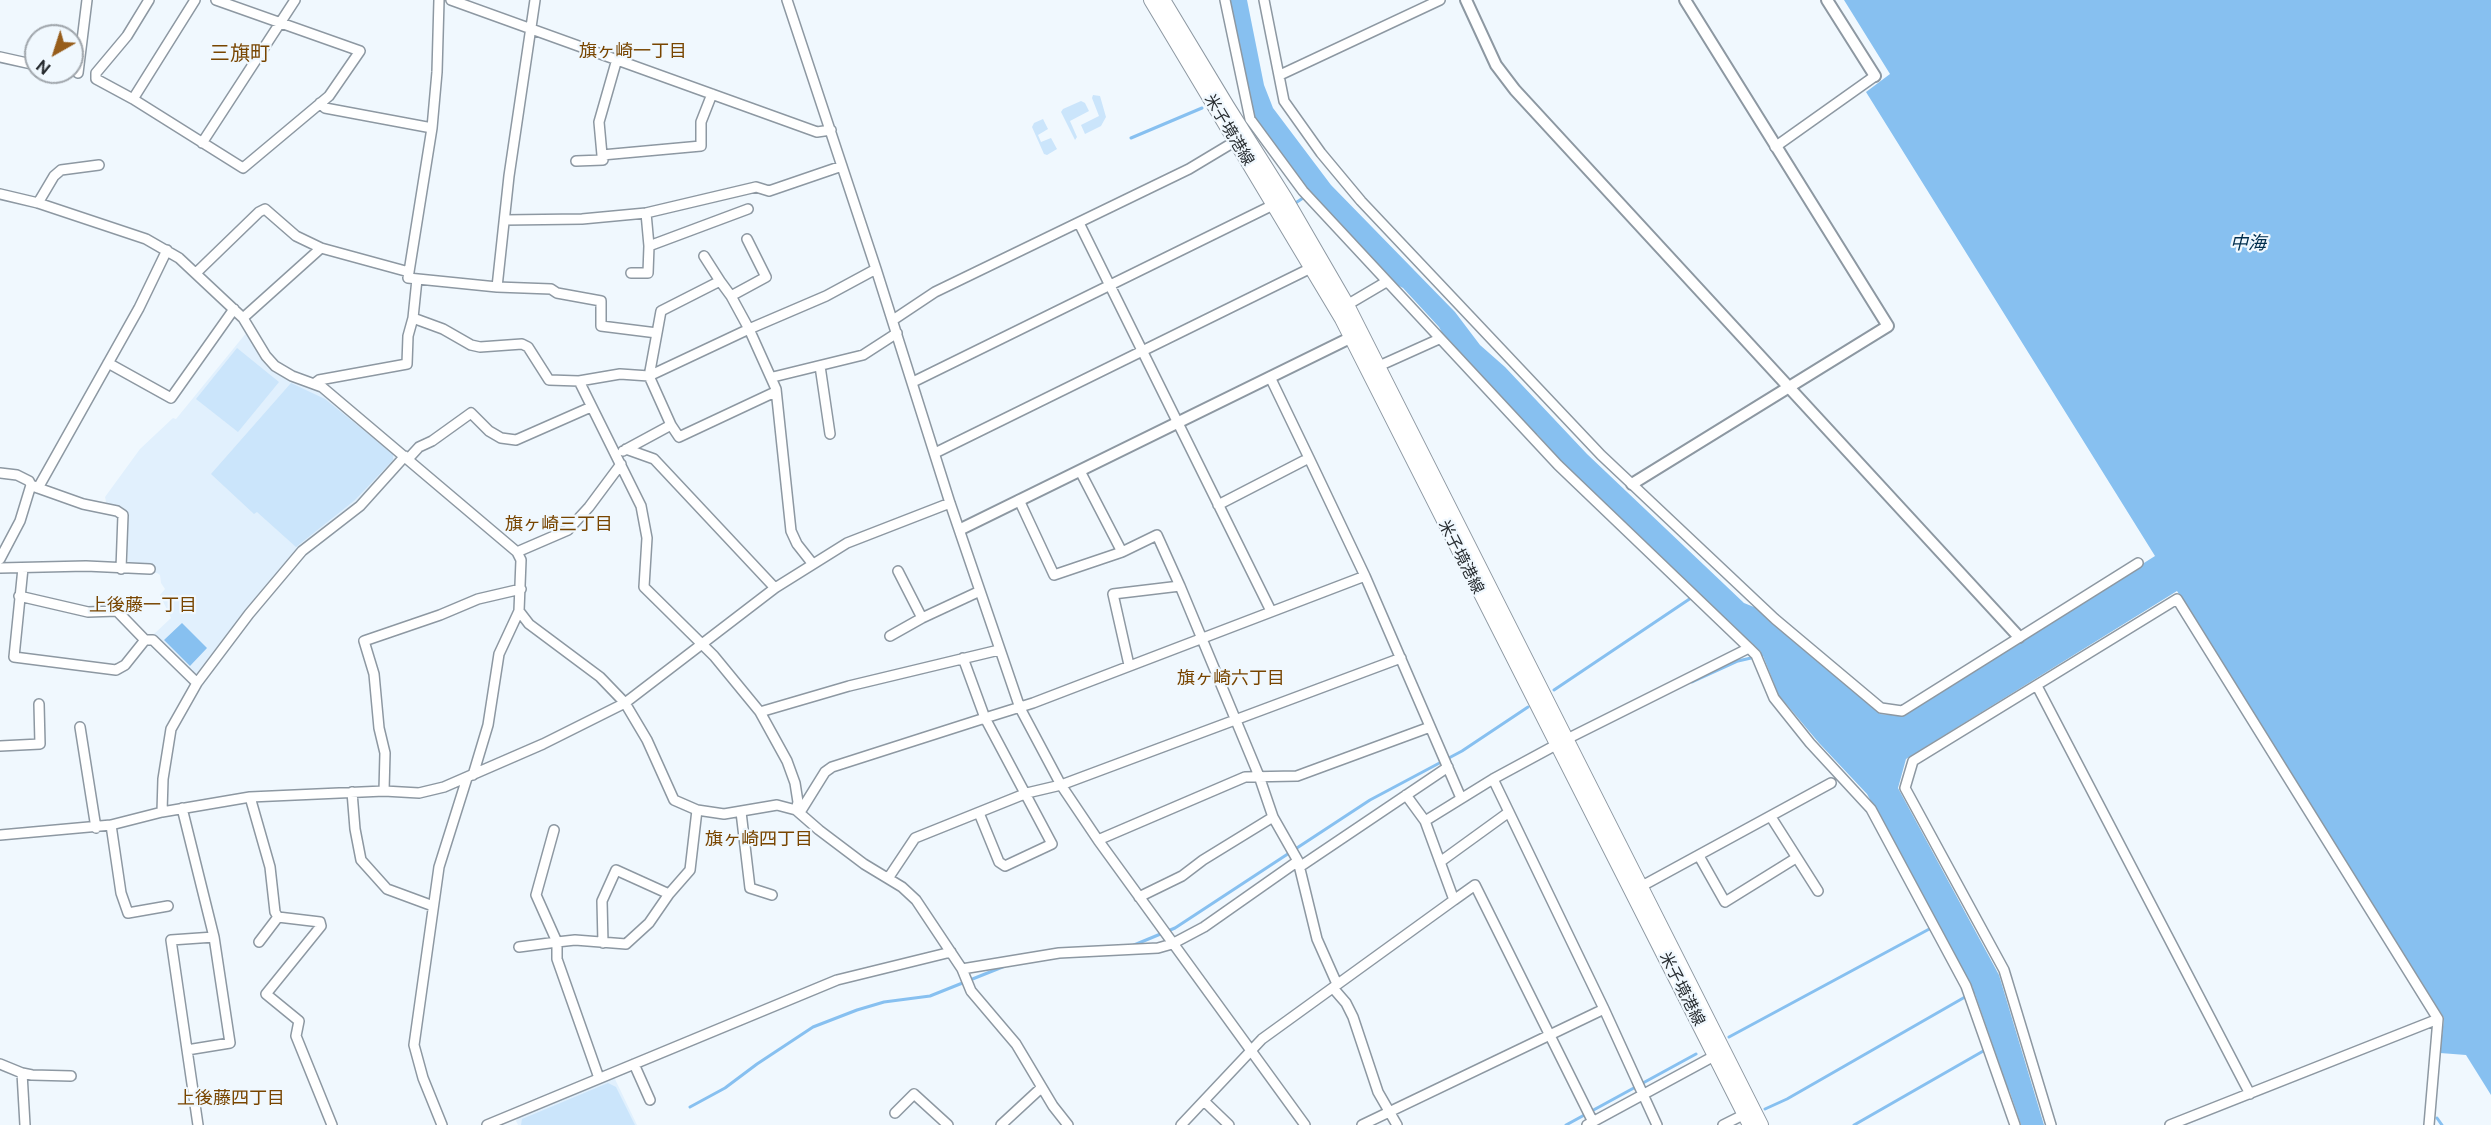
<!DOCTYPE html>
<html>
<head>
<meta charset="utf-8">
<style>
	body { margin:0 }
	#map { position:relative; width:2491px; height:1125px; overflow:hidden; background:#f0f8fe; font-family:"Public Sans",sans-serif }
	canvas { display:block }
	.north { position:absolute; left:24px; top:24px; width:60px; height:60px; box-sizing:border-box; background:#f0f8fe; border:2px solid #a0a6ac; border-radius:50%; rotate:219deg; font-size:16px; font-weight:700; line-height:24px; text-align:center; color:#272c30 }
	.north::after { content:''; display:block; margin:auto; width:21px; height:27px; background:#975d1b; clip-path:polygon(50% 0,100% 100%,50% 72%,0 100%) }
</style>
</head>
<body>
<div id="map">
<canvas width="2491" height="1125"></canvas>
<div class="north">N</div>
</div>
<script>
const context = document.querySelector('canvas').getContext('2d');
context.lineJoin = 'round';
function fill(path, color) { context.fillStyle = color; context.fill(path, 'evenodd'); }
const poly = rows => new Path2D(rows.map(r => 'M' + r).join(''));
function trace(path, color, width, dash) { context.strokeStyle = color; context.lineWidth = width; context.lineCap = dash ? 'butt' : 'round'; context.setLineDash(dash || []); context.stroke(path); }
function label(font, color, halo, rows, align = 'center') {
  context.font = font + ' "Public Sans","Noto Sans JP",sans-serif'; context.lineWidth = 4.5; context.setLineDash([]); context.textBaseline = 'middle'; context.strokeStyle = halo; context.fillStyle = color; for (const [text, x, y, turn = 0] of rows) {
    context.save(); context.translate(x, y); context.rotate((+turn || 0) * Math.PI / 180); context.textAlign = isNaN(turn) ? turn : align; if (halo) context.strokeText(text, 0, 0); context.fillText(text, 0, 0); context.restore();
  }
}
fill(poly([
	[247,332,267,364,284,376,323,393,396,453,398,460,357,504,304,545,229,633,196,679,153,635,171,618,160,595,165,589,161,583,160,575,157,573,129,572,125,515,107,506,105,497,140,449,173,418,176,419],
	[614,1077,637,1125,518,1125,516,1121,518,1117]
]), '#e1f0fd');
fill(poly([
	[1093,95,1100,96,1106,117,1101,126,1085,134,1081,125,1099,116,1092,98],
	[1081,101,1085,103,1089,111,1070,121,1077,137,1075,140,1061,112,1063,109],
	[1043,119,1048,129,1038,135,1041,142,1051,138,1057,149,1047,155,1044,154,1032,127,1034,123],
	[237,348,279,382,238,432,196,399],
	[291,383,325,399,393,454,393,460,355,500,296,547,257,512,254,514,211,474],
	[608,1083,616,1087,635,1125,521,1125,522,1119]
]), '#cbe5fb');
fill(poly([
	[1230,0,1247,0,1264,85,1273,108,1331,185,1455,312,1480,345,1505,367,1587,454,1744,603,1759,609,1880,714,1902,716,2155,556,1866,92,1890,74,1844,0,2491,0,2491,1095,2466,1055,2440,1053,2444,1018,2177,591,1906,759,1898,788,1999,975,2044,1125,2021,1125,2009,1090,2006,1091,2005,1088,2007,1086,1975,994,1972,991,1973,988,1867,794,1819,743,1782,699,1779,701,1777,698,1779,696,1763,656,1760,657,1758,653,1761,652,1565,465,1562,465,1563,463,1537,434,1535,436,1534,432,1444,336,1439,327,1403,288,1395,284,1311,193,1255,119],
	[182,623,207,648,190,666,164,640]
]), '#87c0f0');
trace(poly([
	[1131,138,1202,108],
	[1297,202,1303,198],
	[1692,682,1738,661,1751,658],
	[1554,690,1691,598],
	[1134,945,1175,928,1370,800,1462,751,1528,707],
	[1729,1037,1933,927],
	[690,1107,725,1088,757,1064,813,1027,857,1010,884,1002,930,996,1005,966],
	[1765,1109,1787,1099,1965,997],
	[2437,1118,2442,1125],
	[1566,1125,1696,1054],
	[1854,1125,1985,1050]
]), '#87c0f0', 3);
const minor = poly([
	[149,0,127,36,96,73,96,79,133,99,243,168,329,96,360,51,216,0],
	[439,0,437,72,432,128,408,278,497,287,509,176,535,0],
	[451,0,817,132,831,130],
	[787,0,876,269,950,503,1020,708,1061,785,1098,840,1305,1125],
	[1264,0,1284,101,1321,153,1361,201,1601,455,1775,619,1881,708,1902,711,2138,563],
	[0,57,36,65],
	[78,73,87,0],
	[1280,75,1440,0],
	[133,99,195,0],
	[320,103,325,108,432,128],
	[202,143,295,0],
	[1775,147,1875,76],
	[602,155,599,122,617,59],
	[576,161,603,160,602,155,701,146,701,122,712,94],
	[0,194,38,203,146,239,179,258,243,318,266,356,275,366,292,376,322,387,517,552,521,560,519,611,529,624,600,677,625,703,647,740,674,800,697,810,724,814,777,805,796,810,819,830,864,864,902,887,916,900,962,969,971,991,1016,1044,1053,1106,1068,1125],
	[38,203,54,176,61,170,99,165],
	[646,213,649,246,748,209],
	[505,220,582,219,646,213,756,187,769,191,842,166],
	[1079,223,1271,611],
	[704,256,720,281],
	[876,269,826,296,749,329,649,376,620,374,579,381,641,506,647,538,644,587,714,656,760,712,849,686,999,650],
	[196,273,259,212,265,209,296,236,321,248],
	[631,273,648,273,649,246],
	[417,279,413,318,443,329,471,345,480,347,522,344,528,347,549,380,579,381],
	[497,287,551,289,557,293,601,301,601,326,657,333,650,371,652,374],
	[731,296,766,277,747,239],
	[1347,305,1386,282],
	[243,318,321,248,409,272],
	[893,320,935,292,1189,169,1239,139],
	[657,333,661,311,720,281,731,296,749,329,776,389,791,531,797,544,812,563],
	[108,363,171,398,234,309],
	[820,366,830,434],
	[1379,366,1439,339],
	[649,376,671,425],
	[773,377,863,355,897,333],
	[1270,377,1309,458],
	[913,382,1273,205],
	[315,383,319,380,407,364,408,336,413,318],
	[626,449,654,459,775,588],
	[623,451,671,425,679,437,775,392],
	[935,453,1313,267],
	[408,459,419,447,432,441,471,413,489,431,501,438,516,440,591,407],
	[1080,471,1122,552,1157,535,1180,586,1113,594,1129,665],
	[0,473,17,475,29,481,31,485],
	[38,488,83,504,117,511,123,515,121,569],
	[1019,500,1054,575,1122,552],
	[1218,505,1309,458,1365,576,1461,798],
	[517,552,568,530,589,507,621,464],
	[0,559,20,521,31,485,38,488,139,308,167,250],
	[0,568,86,566,150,569],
	[23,568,14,657,116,670,125,665,145,640],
	[898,571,922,618,980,591],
	[19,596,88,612,117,611,145,640,153,640,197,683],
	[890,636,922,618],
	[1749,648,1756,655,1774,698,1810,743,1871,809,1966,986,2015,1125],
	[2037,686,2250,1094],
	[760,712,787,761,795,783,798,802,796,810],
	[80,727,96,828],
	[0,746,40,744,39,704],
	[473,775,488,725,499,654,519,611],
	[1493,779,1604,1009,1657,1125],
	[384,791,385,753,379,728,374,674,364,641,440,615,478,599,521,589],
	[352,792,355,829,361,860,387,889,433,906],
	[1406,795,1425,821],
	[250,797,270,867,275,912,278,917,259,942],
	[182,808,214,937,230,1043,187,1050],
	[796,810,802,809,825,772,832,767,985,718,963,658],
	[162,812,163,779,171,729,197,683,249,614,302,551,360,506,405,456],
	[741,812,750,888,772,895],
	[979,813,999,862,1005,866,1052,844,985,718,1033,703,1365,576],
	[1771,817,1818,891],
	[111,825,121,893,128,913,168,906],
	[0,835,111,825,162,812,250,797,384,791,419,793,444,787,543,744,625,703,775,588,847,543,950,503],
	[1098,840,1245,777,1297,776,1430,727],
	[1699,856,1725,902,1796,858],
	[1298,861,1317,939,1337,984],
	[1440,862,1509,812],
	[1301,866,1448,767],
	[889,877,915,838,1027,793,1061,785,1401,658],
	[1642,886,1831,783],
	[1139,897,1182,876,1203,860,1273,817,1259,776,1180,586],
	[1454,900,1475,885,1593,1122],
	[278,917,320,922,321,926,266,994,299,1021,296,1036,332,1125],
	[603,943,602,901,616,870,669,894],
	[519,947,557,942,536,895,554,830],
	[962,969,1059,953,1158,948,1172,944,1204,927,1298,861,1273,817],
	[1333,988,1346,1003,1353,1017,1378,1092,1397,1125],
	[0,1064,22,1073,25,1125],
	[634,1064,650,1100],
	[22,1073,32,1075,71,1076],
	[599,1078,557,959,557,942,575,940,626,944,649,923,669,894,690,870,697,810],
	[1204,1101,1229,1125],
	[895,1113,914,1094,948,1125],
	[198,1125,171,940,214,937],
	[442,1125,423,1078,414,1045,439,867,467,778],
	[487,1125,837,980,951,952],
	[1001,1125,1041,1088],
	[1181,1125,1262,1039,1454,900,1425,821,1493,779,1567,739,1749,648,1558,465,1303,191,1250,119,1225,0],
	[1362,1125,1604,1009],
	[1587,1125,1716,1055],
	[1723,1125,1745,1114],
	[2051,1125,2004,970,1905,788,1913,761,2177,599,2438,1019,2429,1125],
	[2170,1125,2438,1019]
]);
const tertiary = poly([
	[1466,0,1496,65,1515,90,2019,637],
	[1827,0,1875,76],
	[1632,484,1888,326,1685,0],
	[961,529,1356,335]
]);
const primary = poly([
	[1151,0,1342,319,1750,1125],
	[1163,0,1227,106,1285,198,1347,305,1761,1125]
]);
trace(minor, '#8d98a2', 12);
trace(tertiary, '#8d98a2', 14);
trace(primary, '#8d98a2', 16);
trace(minor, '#fff', 9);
trace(tertiary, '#fff', 10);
trace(primary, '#fff', 14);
label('16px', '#272c30', '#f0f8fe', [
	["米子境港線",1229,130,59],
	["米子境港線",1461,557,63],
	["米子境港線",1682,989,63]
]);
label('18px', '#784500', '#f0f8fe', [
	["旗ヶ崎一丁目",633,51],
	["旗ヶ崎三丁目",559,524],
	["上後藤一丁目",143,605],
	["旗ヶ崎六丁目",1231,678],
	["旗ヶ崎四丁目",759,839],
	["上後藤四丁目",231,1098]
]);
label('italic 18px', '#002e4d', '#f0f8fe', [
	["中海",2248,243]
]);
label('20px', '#784500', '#f0f8fe', [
	["三旗町",240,54]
]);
</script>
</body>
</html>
